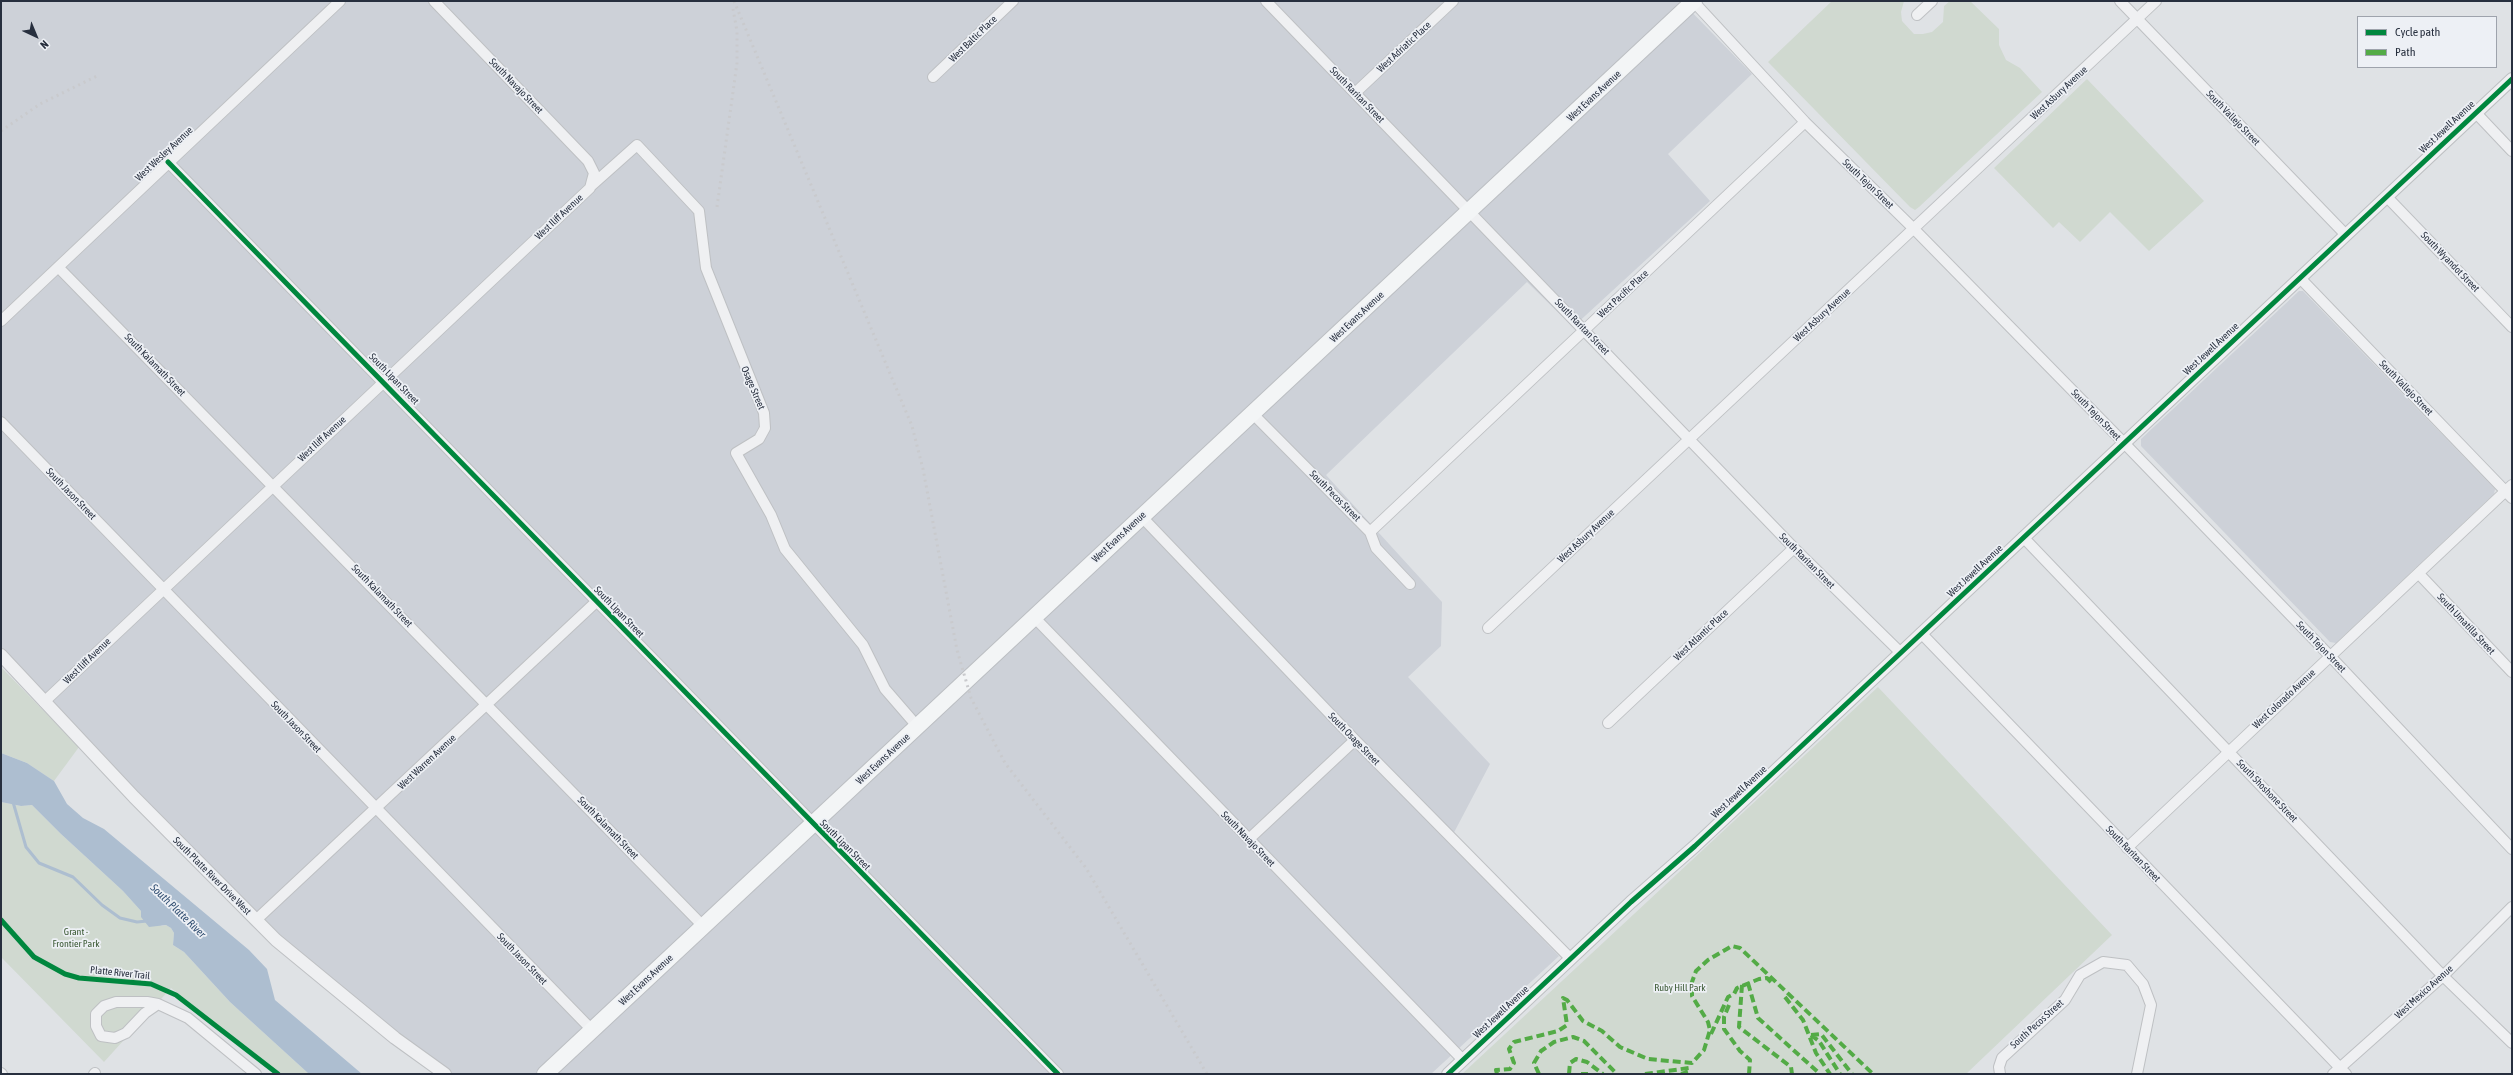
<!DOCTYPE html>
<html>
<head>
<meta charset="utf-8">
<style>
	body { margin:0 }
	#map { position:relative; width:2513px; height:1075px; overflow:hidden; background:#dfe2e5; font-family:"Asap Condensed",sans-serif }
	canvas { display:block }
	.frame { position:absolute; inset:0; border:2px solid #272f3e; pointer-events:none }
	.legend { position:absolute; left:2357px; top:16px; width:140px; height:52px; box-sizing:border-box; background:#edf0f5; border:1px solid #9ea3ac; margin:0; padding:5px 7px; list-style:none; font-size:12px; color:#272f3e }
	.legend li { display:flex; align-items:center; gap:8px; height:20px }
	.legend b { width:20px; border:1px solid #9ea3ac }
	.north { position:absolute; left:16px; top:16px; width:40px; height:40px; -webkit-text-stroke:3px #edf0f5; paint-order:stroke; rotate:136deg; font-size:11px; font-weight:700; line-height:16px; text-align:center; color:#272f3e }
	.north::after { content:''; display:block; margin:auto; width:14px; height:18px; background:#272f3e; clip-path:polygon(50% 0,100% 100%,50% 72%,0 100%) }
</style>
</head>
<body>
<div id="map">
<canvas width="2513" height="1075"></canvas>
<div class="frame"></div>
<ul class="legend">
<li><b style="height:5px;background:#00873e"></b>Cycle path</li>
<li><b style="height:5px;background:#53ab46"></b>Path</li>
</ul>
<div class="north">N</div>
</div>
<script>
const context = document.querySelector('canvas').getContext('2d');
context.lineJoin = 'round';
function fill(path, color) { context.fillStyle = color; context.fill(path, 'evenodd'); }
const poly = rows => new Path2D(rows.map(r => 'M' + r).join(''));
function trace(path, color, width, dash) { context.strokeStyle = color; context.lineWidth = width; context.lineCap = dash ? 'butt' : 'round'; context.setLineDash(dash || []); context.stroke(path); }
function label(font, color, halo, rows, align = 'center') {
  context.font = font + ' "Asap Condensed",sans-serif'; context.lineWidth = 3.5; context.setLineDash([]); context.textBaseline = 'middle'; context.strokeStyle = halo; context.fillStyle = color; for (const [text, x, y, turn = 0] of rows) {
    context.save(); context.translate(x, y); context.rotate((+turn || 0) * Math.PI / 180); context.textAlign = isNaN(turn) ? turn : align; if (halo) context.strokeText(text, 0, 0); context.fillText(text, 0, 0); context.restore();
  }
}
fill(poly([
	[1,1,1681,1,1752,74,1668,154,1710,201,1573,327,1527,282,1326,475,1442,602,1441,646,1408,677,1490,764,1449,842,1559,956,1431,1074,442,1074,252,926,1,661],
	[2299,291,2303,291,2495,489,2494,494,2336,643,2330,642,2141,446,2141,439]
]), '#cdd1d8');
fill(poly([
	[1832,1,1904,1,1901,12,1902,21,1914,34,1923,34,1932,32,1943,22,1944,6,1950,1,1970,1,1999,29,1999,45,2006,60,2020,68,2042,92,1919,207,1915,210,1910,207,1768,62],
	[2087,79,2204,201,2149,251,2110,212,2080,242,2059,222,2053,228,1994,168],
	[1,667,79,747,54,781,27,763,1,753],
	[1878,687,2112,935,1966,1074,1462,1074],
	[1,802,21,806,32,805,61,834,123,891,141,911,162,926,166,925,171,928,174,933,173,945,184,952,230,1002,309,1074,278,1074,171,988,104,1062,1,957]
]), '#d0d9d0');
fill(poly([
	[1,753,27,763,54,781,67,804,83,818,104,829,249,950,267,969,275,1000,362,1074,309,1074,230,1002,184,952,173,945,174,933,171,928,166,925,149,927,141,917,141,911,123,891,61,834,32,805,21,806,1,802]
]), '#adbed0');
trace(poly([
	[13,802,26,847,39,863,73,877,102,905,120,918,137,922,147,921]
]), '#adbed0', 3);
const minor = poly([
	[1266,1,1794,548,1900,652],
	[1693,1,1805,122,1914,229,2124,443,2330,656,2512,849],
	[2120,1,2346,235],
	[1917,15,1932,1],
	[933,77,1013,1],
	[1355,93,1453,1],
	[2476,113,2512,151],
	[168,162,1058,1074],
	[591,186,637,145,699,211,706,268,764,413,765,428,759,439,736,453,771,515,785,549,863,645,885,689,917,726],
	[2387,197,2512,327],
	[58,267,704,927],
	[2300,278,2512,498],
	[1,321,340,1],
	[1252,413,1370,532,1376,548,1410,584],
	[1,422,592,1030],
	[1141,516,1355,740,1571,959],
	[1370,532,1805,122],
	[2023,537,2443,976,2512,1043],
	[2420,575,2512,672],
	[1034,617,1463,1060],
	[1488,628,2156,1],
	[1921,633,2346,1074],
	[44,702,590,188,594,173,588,161,434,1],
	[1608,723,1794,548],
	[1249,839,1355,740],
	[2127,848,2512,485],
	[256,920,596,602],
	[158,1004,145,1013,126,1033,115,1038,101,1036,96,1026,96,1014,104,1006,116,1002,147,1002,158,1004,188,1018,256,1074],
	[1,1073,2,1074],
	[94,1074,95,1073],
	[2000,1074,1999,1067,2002,1058,2065,1000,2080,975,2103,962,2127,965,2143,984,2151,1005,2137,1074],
	[2333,1074,2443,976,2512,907]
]);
const tertiary = poly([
	[1,655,134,797,276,940,395,1038,445,1074],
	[1448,1074,1631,902,1695,846,2512,79]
]);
const primary = poly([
	[545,1074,1694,1]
]);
trace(minor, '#bec0c3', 12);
trace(tertiary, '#bec0c3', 14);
trace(primary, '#bcbfc3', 18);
trace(minor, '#eff0f2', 10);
trace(tertiary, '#eff0f2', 12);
trace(primary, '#f3f5f6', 16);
trace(poly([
	[734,1,912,426,923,469,957,650,971,698,1005,763,1086,868,1207,1074],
	[1,131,40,104,99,75],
	[717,207,737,63,737,31,733,9]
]), '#c9cacd', 3, [2, 4]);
trace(poly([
	[1748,983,1758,1018,1820,1074],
	[1742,985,1739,1027,1791,1067,1792,1074],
	[1785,997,1803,1020,1816,1053,1830,1074],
	[1729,1005,1724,1017,1724,1029,1740,1051,1750,1060,1749,1074],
	[1711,1034,1728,997,1734,994,1737,988,1759,979,1767,978,1771,982],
	[1811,1035,1821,1034,1852,1074],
	[1811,1035,1819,1041,1840,1074],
	[1497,1074,1496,1070,1510,1069,1514,1063,1509,1049,1514,1042,1558,1031,1567,1025,1563,998,1567,1000,1583,1021,1602,1031,1620,1047,1648,1059,1692,1063,1704,1050,1710,1030,1708,1022,1692,996,1692,982,1696,971,1708,960,1732,946,1740,948,1873,1074],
	[1539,1074,1534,1063,1541,1051,1554,1042,1573,1037,1584,1041,1617,1074],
	[1569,1074,1570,1063,1576,1059,1587,1062,1603,1074],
	[1581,1074,1588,1074],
	[1645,1074,1689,1068],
	[1681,1074,1688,1072]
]), '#53ab46', 4, [8, 4]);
trace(poly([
	[168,162,1058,1074],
	[1,920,34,957,65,974,79,978,151,984,176,995,278,1074],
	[1448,1074,1631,902,1695,846,2512,79]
]), '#00873e', 5);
label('10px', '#272f3e', '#edf0f5', [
	["West Baltic Place",973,39,-44],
	["West Adriatic Place",1404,47,-43],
	["South Navajo Street",516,86,46],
	["West Asbury Avenue",2059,93,-43],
	["South Raritan Street",1357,95,46],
	["West Evans Avenue",1594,96,-43],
	["South Vallejo Street",2233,118,46],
	["West Jewell Avenue",2447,127,-43],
	["West Wesley Avenue",164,154,-43],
	["South Tejon Street",1868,184,44],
	["West Iliff Avenue",559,217,-43],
	["South Wyandot Street",2450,262,46],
	["West Pacific Place",1623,294,-43],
	["West Asbury Avenue",1822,315,-43],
	["West Evans Avenue",1357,317,-43],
	["South Raritan Street",1582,327,46],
	["West Jewell Avenue",2211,349,-43],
	["South Kalamath Street",155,365,46],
	["South Lipan Street",394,379,46],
	["Osage Street",753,388,67],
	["South Vallejo Street",2406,388,46],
	["South Tejon Street",2096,415,46],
	["West Iliff Avenue",322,439,-43],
	["South Jason Street",71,494,46],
	["South Pecos Street",1335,496,45],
	["West Asbury Avenue",1586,536,-43],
	["West Evans Avenue",1119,537,-43],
	["South Raritan Street",1807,561,45],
	["West Jewell Avenue",1975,571,-43],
	["South Kalamath Street",382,596,46],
	["South Lipan Street",619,612,46],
	["South Umatilla Street",2466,624,47],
	["West Atlantic Place",1701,635,-43],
	["South Tejon Street",2321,647,46],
	["West Iliff Avenue",87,661,-44],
	["West Colorado Avenue",2284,699,-43],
	["South Jason Street",296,727,46],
	["South Osage Street",1354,739,46],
	["West Evans Avenue",883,759,-43],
	["West Warren Avenue",427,762,-43],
	["South Shoshone Street",2267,791,46],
	["West Jewell Avenue",1739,792,-43],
	["South Kalamath Street",608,828,46],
	["South Navajo Street",1248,839,46],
	["South Lipan Street",845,845,45],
	["South Raritan Street",2133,854,46],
	["South Platte River Drive West",212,876,45],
	["South Jason Street",522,959,46],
	["Platte River Trail",120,973,6],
	["West Evans Avenue",646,980,-43],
	["West Mexico Avenue",2424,992,-42],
	["West Jewell Avenue",1501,1012,-43],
	["South Pecos Street",2037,1024,-42]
]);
label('10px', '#3b5934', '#edf0f5', [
	["Grant -",76,932],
	["Frontier Park",76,944],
	["Ruby Hill Park",1680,988]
]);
label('italic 11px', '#314e71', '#edf0f5', [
	["South Platte River",178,911,44]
]);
</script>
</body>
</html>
